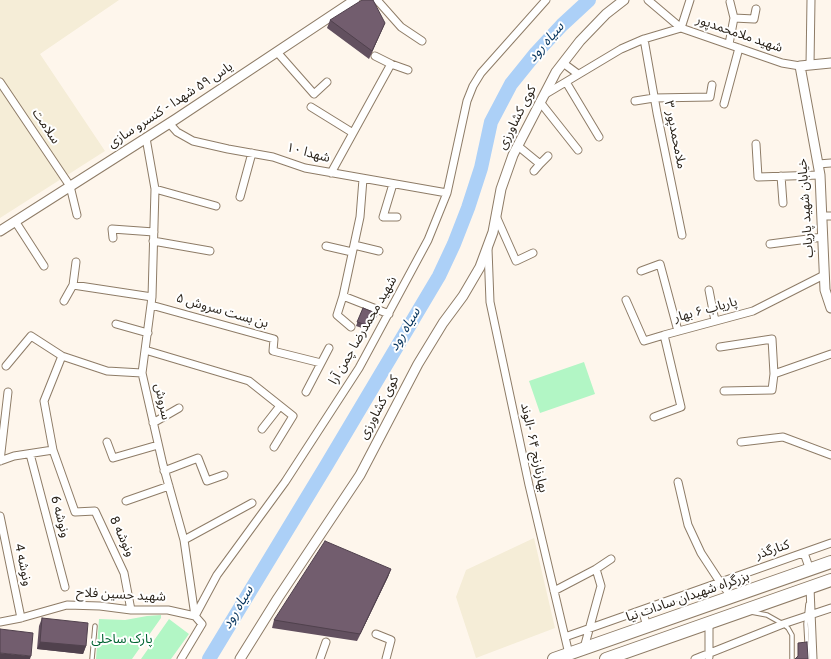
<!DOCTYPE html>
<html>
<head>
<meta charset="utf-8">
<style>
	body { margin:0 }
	canvas { display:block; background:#fef6ec }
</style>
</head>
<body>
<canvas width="831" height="659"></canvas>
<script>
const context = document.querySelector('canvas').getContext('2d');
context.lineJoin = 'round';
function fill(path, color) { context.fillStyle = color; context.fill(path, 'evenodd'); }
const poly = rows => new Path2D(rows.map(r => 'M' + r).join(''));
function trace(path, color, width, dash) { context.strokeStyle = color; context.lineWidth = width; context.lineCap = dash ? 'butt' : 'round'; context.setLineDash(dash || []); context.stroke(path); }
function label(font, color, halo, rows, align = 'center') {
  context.font = font + ' Overpass,"Noto Sans Arabic",sans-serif'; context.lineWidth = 4; context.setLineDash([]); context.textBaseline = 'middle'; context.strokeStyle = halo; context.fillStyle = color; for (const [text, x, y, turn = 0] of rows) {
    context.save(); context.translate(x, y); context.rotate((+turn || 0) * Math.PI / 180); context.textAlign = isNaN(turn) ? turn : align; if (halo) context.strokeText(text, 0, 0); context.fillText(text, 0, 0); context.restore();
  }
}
fill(poly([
	[0,0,119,0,40,54,105,151,0,218],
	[534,538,555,628,476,658,456,597,466,570]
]), '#f5edd7');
fill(poly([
	[584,362,595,394,540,413,529,381],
	[161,615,161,618,132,659,96,659,99,619,125,620,147,616],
	[169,619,189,634,171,659,141,659]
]), '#b2f6c5');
trace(poly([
	[209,659,326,466,439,276,454,244,468,208,481,168,491,122,511,84,536,53,562,25,589,0]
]), '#acd0f7', 14);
const service = poly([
	[808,604,806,624,808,659],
	[751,612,767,615,783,624,788,628,792,635,792,659],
	[92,659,95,626]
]);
const minor = poly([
	[377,0,401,27,422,41],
	[648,0,681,28],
	[734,18,754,19,756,9],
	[681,28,690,0],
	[644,39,657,113,682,235],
	[729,44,734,18,730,2],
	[277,52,314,94,327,82],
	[375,56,391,64],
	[563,63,578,74],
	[810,65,811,0],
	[0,82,70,186,77,215],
	[566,82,599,137],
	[544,95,621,49,644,39,681,28,782,63,800,66],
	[635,101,654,98,710,97,712,85],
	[540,102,578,150],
	[724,104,739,48],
	[311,107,353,133],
	[169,123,177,132,193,141,228,149,273,157,305,168,447,193],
	[756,144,758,177,820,175],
	[518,146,540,164,548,156],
	[818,164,831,163],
	[534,171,540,164],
	[331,173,391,64,408,70],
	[781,176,783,203],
	[363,179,360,217,343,296,389,314],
	[393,184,383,217,397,217],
	[155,189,216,206],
	[240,197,252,153],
	[496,216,516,261,533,253],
	[822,216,831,216],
	[15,221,44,266],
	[113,238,112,229,154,232],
	[153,241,210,251],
	[770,244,823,237],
	[354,245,379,251],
	[326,246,352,252],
	[488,249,490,302,529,485,569,654],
	[641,271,660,264,678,331],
	[73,285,76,262],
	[709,290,715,321],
	[343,296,337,315,351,327],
	[626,300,644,341,664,335],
	[64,301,73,285,152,297],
	[151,305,274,339,273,351,321,363],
	[116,324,148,333],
	[720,347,772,339,774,374],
	[145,350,249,381,293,416,274,447],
	[62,356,44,401,53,450,75,512,95,511,124,573,131,610],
	[6,366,31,336,62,356,107,371,142,373],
	[724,391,772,390,774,374,831,354],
	[306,392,329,348],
	[654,417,681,407,664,335,753,311,824,275],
	[153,423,179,408],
	[262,429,280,406],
	[107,442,113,458,158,445],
	[741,442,783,437,831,455],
	[30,454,65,587],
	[0,461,8,392],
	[0,461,14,456,53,450],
	[164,471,198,458,207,481,224,475],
	[678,482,688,525,701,553,720,582,732,597],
	[126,501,169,486],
	[0,516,21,618],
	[184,540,252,503],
	[804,553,810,570],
	[596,569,611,559],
	[810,588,813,659],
	[554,591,596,569,601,586,584,648],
	[642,610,647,626],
	[0,622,21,618,67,605,100,606,131,610,168,610,195,616,184,540,163,465,142,373,152,297,155,189,146,138],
	[376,634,391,640,386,659],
	[565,637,831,543],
	[709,657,709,623],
	[181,659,202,624,195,616,217,575,285,482,359,368,428,240,447,193,467,101,473,86,481,73,546,0],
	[320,659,326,642],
	[695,659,783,624,831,608]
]);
const tertiary = poly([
	[831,63,800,66,820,175,825,290,831,308],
	[0,231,176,119,355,0],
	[240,659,278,598,360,475,418,364,443,323,463,296,480,267,493,232,501,189,513,155,556,72,580,41,606,14,624,0]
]);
const trunk = poly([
	[554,659,831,562],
	[606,659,831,580]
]);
trace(service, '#8e7c67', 5.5);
trace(minor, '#8e7c67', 9);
trace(tertiary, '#8e7c67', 11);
trace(trunk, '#8e7c67', 14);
trace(service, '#fff', 3.5);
trace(minor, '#fff', 7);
trace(tertiary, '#fff', 9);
trace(trunk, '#fff', 12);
fill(poly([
	[330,20,385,23,369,59,327,28],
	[363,308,376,318,368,330,356,326],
	[391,569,388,577,357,641,272,628,274,620],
	[42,618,86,646,83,654,37,649,39,626]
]), '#62505f');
fill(poly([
	[385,23,382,30,369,59,372,51],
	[378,314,376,318,368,330,370,326],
	[391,569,388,577,357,641,360,634],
	[40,642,86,646,83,654,37,649],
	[0,653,31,656,30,659,0,659]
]), '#50414d');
const building = poly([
	[362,0,373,0,385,23,372,51,330,20,362,0],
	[363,308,378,314,370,326,357,322,363,308],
	[325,541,391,569,360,634,274,620,325,541],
	[42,618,88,623,86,646,40,642,42,618],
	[0,629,33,633,31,656,0,653,0,629],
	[807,642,808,659,795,659,798,656,798,643,807,642]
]);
fill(building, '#725d6e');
trace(building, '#50414d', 1);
label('13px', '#292219', '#fff', [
	["شهید ملامحمدپور",739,35,19],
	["یاس ۵۹ شهدا - کنسرو سازی",171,106,-33],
	["کوی کشاورزی",518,118,-63],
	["سلامت",45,127,56],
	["ملامحمدپور ۳",674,135,79],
	["شهدا ۱۰",308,154,15],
	["خیابان شهید پاریاب",807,208,-94],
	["پاریاب ۶ بهار",706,311,-15],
	["بن بست سروش ۵",222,312,16],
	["شهید محمدرضا چمن آرا",364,331,-60],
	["سروش",161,402,78],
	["کوی کشاورزی",380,408,-62],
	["بهارنارنج ۶۴ -الوند",533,448,78],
	["ونوشه 6",59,517,75],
	["ونوشه 8",121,537,65],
	["کنارگذر",773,551,-19],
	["ونوشه 4",22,565,78],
	["شهید حسین فلاح",121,596,3],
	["بزرگراه شهیدان سادات نیا",688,598,-19]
]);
label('13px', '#006331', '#fff', [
	["پارک ساحلی",122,640]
]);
label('italic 14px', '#0c3961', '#fff', [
	["سیاه رود",547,43,-49],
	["سیاه رود",406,330,-59],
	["سیاه رود",239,608,-59]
]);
</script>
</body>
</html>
